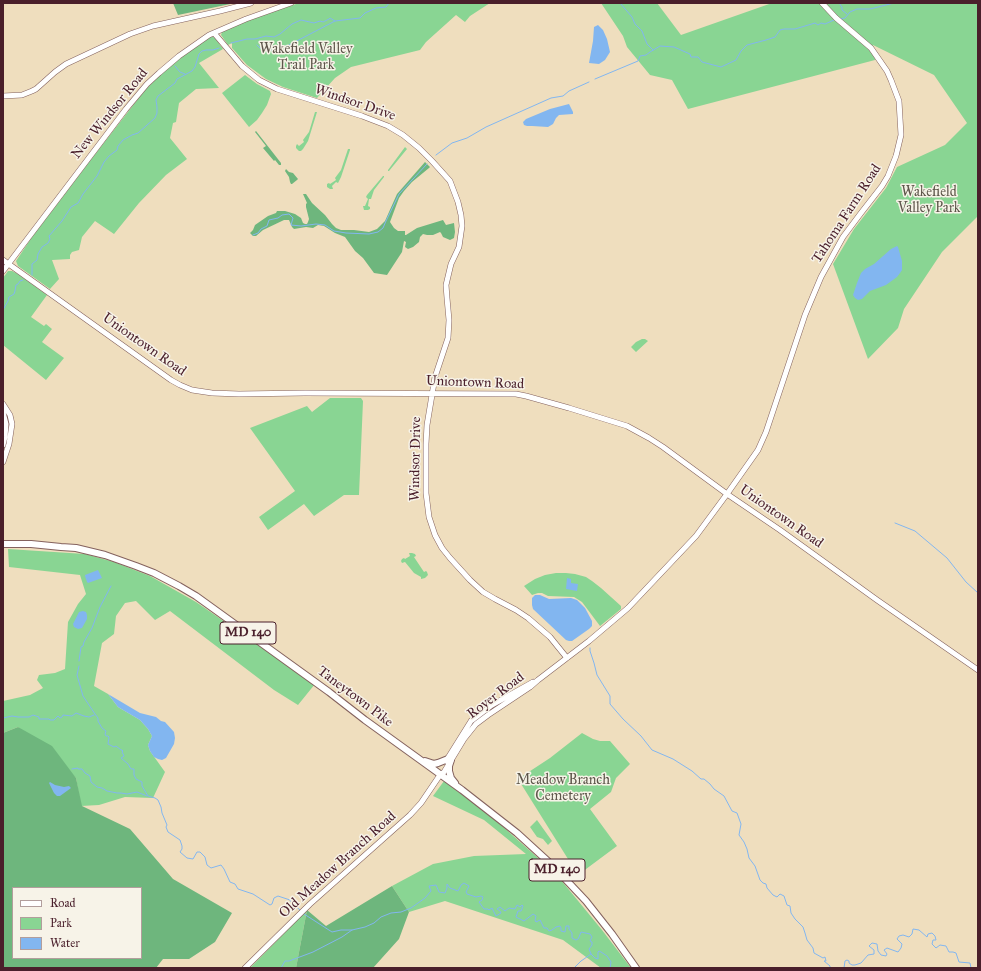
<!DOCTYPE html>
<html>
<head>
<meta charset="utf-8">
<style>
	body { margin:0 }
	#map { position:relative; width:981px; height:971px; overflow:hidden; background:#efdebe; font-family:"IM FELL Great Primer",serif }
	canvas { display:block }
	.frame { position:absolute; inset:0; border:4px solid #4a1f2b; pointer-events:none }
	.legend { position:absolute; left:12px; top:887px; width:130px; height:72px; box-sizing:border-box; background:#f7f3e8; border:1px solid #b29e9c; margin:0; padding:5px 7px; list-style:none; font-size:12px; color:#4a1f2b }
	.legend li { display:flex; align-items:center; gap:8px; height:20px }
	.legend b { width:20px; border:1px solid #b29e9c }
</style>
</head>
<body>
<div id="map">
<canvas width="981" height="971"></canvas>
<div class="frame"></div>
<ul class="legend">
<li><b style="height:5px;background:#fff"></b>Road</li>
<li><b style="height:11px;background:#89d593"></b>Park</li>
<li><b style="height:11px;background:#82b6f0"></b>Water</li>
</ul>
</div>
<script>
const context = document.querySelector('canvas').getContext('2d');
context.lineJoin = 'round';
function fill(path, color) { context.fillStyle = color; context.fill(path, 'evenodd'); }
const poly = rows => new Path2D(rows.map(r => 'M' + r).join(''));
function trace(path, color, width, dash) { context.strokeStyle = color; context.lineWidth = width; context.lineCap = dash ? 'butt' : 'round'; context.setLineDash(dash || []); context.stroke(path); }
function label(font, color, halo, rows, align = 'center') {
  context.font = font + ' "IM FELL Great Primer",serif'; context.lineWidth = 3; context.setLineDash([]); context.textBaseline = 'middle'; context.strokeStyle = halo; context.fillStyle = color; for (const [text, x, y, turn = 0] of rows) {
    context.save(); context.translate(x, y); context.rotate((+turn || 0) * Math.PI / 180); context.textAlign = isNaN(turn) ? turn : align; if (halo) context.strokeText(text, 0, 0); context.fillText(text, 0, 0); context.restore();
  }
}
fill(poly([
	[299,3,490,3,470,16,465,22,456,15,426,42,420,50,351,67,335,78,317,98,283,87,266,79,247,65,232,48,232,43,228,45,221,35,222,32,251,19],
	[601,3,657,3,681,35,772,3,978,3,978,216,942,252,904,309,898,328,868,359,833,264,854,229,886,188,897,167,945,145,967,123,934,75,873,45,875,60,688,109,672,80,650,75,627,47,623,36],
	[210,37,213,37,215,38,223,49,199,63,219,88,196,89,179,103,176,122,173,123,170,138,187,159,166,175,139,203,114,234,95,221,82,237,79,250,72,252,70,255,70,259,52,260,59,279,50,289,18,266,16,261,32,237,96,153,145,90,167,68,179,59],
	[245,75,257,84,270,91,271,94,267,105,262,113,257,120,249,127,222,93],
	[315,112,317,112,308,141,303,149,301,151,299,151,296,148,296,146,297,144,299,146,304,142,303,140,309,132],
	[405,147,407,149,389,171,388,171,388,170],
	[348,149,350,149,350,150,341,177,338,183,336,182,332,186,333,189,330,189,327,187,327,184,329,183,330,184,336,180,335,178,341,170],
	[383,176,384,176,384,177,374,190,371,199,369,199,368,206,370,207,370,209,368,210,364,210,363,206,365,206,368,199,366,197,367,195],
	[8,271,12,271,18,274,47,295,31,317,44,326,46,324,52,329,42,342,64,358,46,380,3,345,3,278],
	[642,339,645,339,648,341,636,352,631,347,636,342],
	[330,398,361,398,363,401,359,495,344,495,314,516,304,504,268,530,259,517,295,491,250,428,307,406,312,412],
	[8,549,85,554,114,562,150,576,196,602,315,684,298,705,274,690,170,611,155,620,136,601,125,603,116,616,114,634,102,643,94,686,108,694,118,707,140,720,148,729,152,736,148,745,150,751,165,772,153,798,125,797,99,805,81,806,76,778,18,727,3,733,3,701,30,695,43,688,37,680,39,675,55,673,65,669,68,622,78,604,86,594,80,575,9,567],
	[409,553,412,553,415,554,416,556,414,557,424,572,426,571,427,572,428,575,425,578,421,579,421,577,414,573,405,562,402,563,401,561,402,559,404,558,405,559,410,556],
	[556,573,566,573,575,574,586,577,592,581,601,588,621,606,621,609,600,626,582,602,574,597,548,596,542,593,538,593,532,595,524,586,535,579,545,575],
	[582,733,593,739,600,741,610,741,630,764,616,778,611,792,590,809,617,846,578,875,518,779,550,758],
	[444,781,492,817,556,874,602,930,631,968,601,968,563,940,445,901,409,912,392,886,433,864,474,856,526,854,484,820,433,796],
	[537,820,552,841,548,845,543,839,537,837,530,827],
	[307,910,296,968,250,968]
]), '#89d593');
fill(poly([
	[173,3,235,3,178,15],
	[256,131,281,163,281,165,279,165,275,160,274,161,263,148,266,146,255,132],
	[425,162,430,167,429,168,412,182,404,191,399,198,390,222,394,228,398,231,405,231,405,235,406,235,417,228,443,220,446,225,454,223,455,232,454,238,450,240,443,237,441,233,440,232,433,235,427,235,423,234,420,237,419,242,413,247,408,249,405,247,406,242,404,241,402,252,387,275,374,273,363,258,355,251,345,237,335,233,324,226,318,225,313,228,306,227,294,229,292,227,289,220,284,220,263,230,256,236,253,236,250,233,253,230,255,225,268,216,276,213,277,211,285,211,295,214,301,218,303,223,305,224,307,224,308,222,309,219,306,207,306,204,307,203,303,194,306,194,312,203,325,215,332,224,336,228,341,230,354,230,369,232,377,229,385,221,397,194],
	[286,169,289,172,293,173,298,179,297,180,292,184,291,184,290,182,289,177,285,171],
	[18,727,52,746,76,778,82,806,130,829,173,879,232,913,215,942,189,959,163,959,156,968,3,968,3,733],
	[13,888,141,888,141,958,13,958],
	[392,886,409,912,399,939,373,968,296,968,307,910,326,926]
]), '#6eb67d');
fill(poly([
	[598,25,603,30,607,39,610,52,605,60,599,64,589,63,593,41,594,27],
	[569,104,573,112,573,114,559,115,556,118,553,124,548,127,532,126,527,126,524,125,523,122,526,119,550,109],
	[897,246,898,247,902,261,902,270,900,273,897,277,886,285,870,291,862,299,858,300,855,298,853,295,857,283,861,273,865,269,874,264,891,249],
	[98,570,102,578,88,583,87,582,85,576,85,575],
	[567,578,571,579,571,583,578,584,577,591,566,589],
	[535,595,540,595,549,599,571,598,577,600,585,608,592,621,592,626,589,629,572,641,569,641,566,640,533,609,532,605,532,598],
	[83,611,86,612,87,615,87,619,82,628,78,629,74,627,73,624,79,612],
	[108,694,140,713,156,717,161,721,165,722,174,732,175,738,174,744,166,758,162,760,158,759,154,757,150,751,148,745,152,736,148,729,140,720,118,707],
	[50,782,55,785,64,787,69,786,71,788,60,796,57,796,54,793,49,783]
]), '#82b6f0');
trace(poly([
	[620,3,632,17,635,24,642,31,647,44,653,50],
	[839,3,842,7,842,10,847,14],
	[839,19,845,18,850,12,857,9,870,9,894,3],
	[231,43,247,39,255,39,266,36,274,37,280,34,292,24,301,20,314,23,320,21,323,22,329,19,330,18,335,21],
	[257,45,262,50,267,51,278,49,289,45,335,21,360,18,365,13,376,8,386,7,389,3],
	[175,66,180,72,185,74],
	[595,79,638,61,640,56,646,55,650,52,660,46,674,47,690,54,691,57,698,57,702,62,721,67,736,60,741,51,747,45,766,40,775,37,780,30,784,29,795,29,815,23,818,25,821,23,825,24,834,20],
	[436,155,452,143,467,138,486,127,551,98,563,96,569,91,589,82],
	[253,235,258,233,261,229,267,226,269,220,278,218,282,215,289,214,293,218,291,225,301,226,316,224,325,225,334,231,346,233,369,234,378,232,383,228,386,221,399,194,427,164],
	[32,275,32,264,37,260,38,254,42,247,48,243,50,239,49,236,62,221,71,207,78,203,83,194,97,176,104,162,109,156,117,150,118,146,123,140,132,135,138,133,155,118,157,113,157,107,156,100,158,96,175,83,177,79,192,71,195,67,199,54,202,51,206,50,213,50,219,48],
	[3,310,8,301,9,297,14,294,15,291,16,285,18,284,20,281,23,280],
	[895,523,915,531,947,558,966,582,978,593],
	[590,648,590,651,594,663,597,675,610,696,610,704,623,719,641,736,652,750,673,759,692,771,701,779,704,779,710,784,714,789,724,796,732,811,737,813,741,824,739,835,744,842,747,849,749,858,755,866,760,880,763,883,766,884,767,888,773,895,777,897,780,894,784,896,787,905,790,906,791,913,795,919,803,927,805,933,807,940,813,948,814,953,823,958,825,957,826,961,824,961,830,966,830,968],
	[79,661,81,647,83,646,84,642,92,628,100,607,111,586],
	[79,666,77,675,83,696,95,714,98,718,98,721,102,728,106,731,105,734,106,736,108,736,109,737,108,744,114,747,116,746,121,750,122,750,123,751,122,752,124,756,121,758,128,764,131,769,134,769,134,775,136,779,142,782,142,786,148,796,155,798,158,800,161,807,162,813,167,825,166,827,168,832,180,840,182,846,182,849,180,852,187,858,193,859,197,852,200,852,205,857,207,865,211,868,221,865,224,869,230,882,235,884,238,889,253,894,270,905,272,904,274,898,278,896,290,900,292,903,300,910],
	[3,718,12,716,18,717,29,717,33,715,39,717,39,719,49,719,50,720,54,720,58,716,60,718,62,717,63,715,72,716,76,713,84,716,89,717,94,715],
	[72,769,78,768,78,769,82,769,85,773,90,776,91,782,97,787,102,788,107,791,117,793,121,793,127,794,137,792,147,796],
	[304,914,332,932,341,930,352,930],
	[281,968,285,961,289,961,313,952,342,937,352,930,365,927,374,923,381,917,391,913,401,912,411,908,425,898,431,891,429,886,436,885,439,892,445,893,447,888,447,884,450,888,458,891,461,885,464,883,469,886,466,892,467,894,476,897,481,896,483,897,482,900,479,902,484,909,488,909,489,910,492,908,496,916,501,913,500,911,497,909,500,907,505,911,509,908,515,909,517,905,520,907,522,905,523,906,521,911,518,911,516,917,524,921,533,914,536,916,535,920,536,922,540,920,544,928,547,928,549,931,552,930,556,927,560,926,561,928,561,931,565,932,566,926,569,926,569,929,572,933,572,938,576,940,578,939,579,937,581,932,590,934,592,937,590,941,592,942,592,945,589,949,591,954,595,958,598,959,598,952,599,951,601,952,607,956,611,962,610,968],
	[574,968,581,961,584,959,591,954],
	[844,968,845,961,847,960,849,961,849,963,852,965,855,965,861,963,868,955,874,954,874,950,869,946,872,943,877,944,878,951,881,955,886,956,887,954,884,950,887,948,898,952,901,948,902,944,897,939,899,936,903,935,909,937,912,934,913,929,919,930,927,937,928,934,932,933,935,936,936,940,933,940,932,944,936,948,940,945,946,946,949,952,953,952,956,953,959,962,970,963,971,968]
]), '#82b6f0', 1);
const secondary = poly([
	[214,33,242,66,259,80,277,89,362,116,388,126,403,135,419,148,432,161,450,181,458,202,461,215,462,226,459,247,451,264,446,285,447,298,449,320,448,338,435,377,427,425,426,444,426,493,429,517,435,535,442,548,450,558,470,580,483,592,495,599,516,610,528,618,550,637,567,658],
	[3,96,22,95,32,91,36,89,55,72,66,64,130,34,153,26,220,11,251,3],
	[3,260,171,380,180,385,192,390,212,393,239,394,305,393,516,394,526,396,569,408,627,426,649,438,663,447,727,494,780,530,877,600,978,670],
	[3,271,126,109,147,84,159,73,179,56,209,35,246,19,291,3],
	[3,404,10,415,12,424,9,444,3,462],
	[3,412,6,424,5,437,3,445],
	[446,761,471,721,492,705,533,682],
	[245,968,310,904,410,815,421,803,440,775,444,772,464,739,476,724,488,715,530,687,538,680,589,641,628,608,696,536,727,494,758,450,766,432,805,315,821,277,843,237,861,213,882,186,888,176,896,156,901,135,899,101,891,80,887,71,871,48,836,18,822,3]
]);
const highway = poly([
	[3,544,31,544,61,547,76,548,105,555,136,566,154,573,179,586,196,596,329,692,365,720,462,790,517,833,552,865,586,901,612,934,636,968],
	[451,760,449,766,449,771,451,778,455,783],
	[425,761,434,764,438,763,448,759]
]);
trace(secondary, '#84625e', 6);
trace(highway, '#84625e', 8);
trace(secondary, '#fff', 5);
trace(highway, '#fff', 6);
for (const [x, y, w] of [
	[248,633,56],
	[557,870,56]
]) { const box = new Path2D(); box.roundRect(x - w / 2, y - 11, w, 22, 3); context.fillStyle = '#f7f3e8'; context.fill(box); trace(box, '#4a1f2b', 1); }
label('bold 13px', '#4a1f2b', null, [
	["MD 140",248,633],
	["MD 140",557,870]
]);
label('14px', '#5d564a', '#f7f3e8', [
	["Wakefield Valley",306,50],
	["Trail Park",306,66],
	["Wakefield",929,193],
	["Valley Park",929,209],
	["Meadow Branch",563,781],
	["Cemetery",563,797]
]);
label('14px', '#4a1f2b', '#f7f3e8', [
	["Windsor Drive",355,103,19],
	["New Windsor Road",110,114,-51],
	["Tahoma Farm Road",847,214,-57],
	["Uniontown Road",144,345,35],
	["Uniontown Road",475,383,2],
	["Windsor Drive",416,459,-89],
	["Uniontown Road",781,517,35],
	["Royer Road",496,696,-37],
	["Taneytown Pike",355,697,37],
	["Old Meadow Branch Road",338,865,-42]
]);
</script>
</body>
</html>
